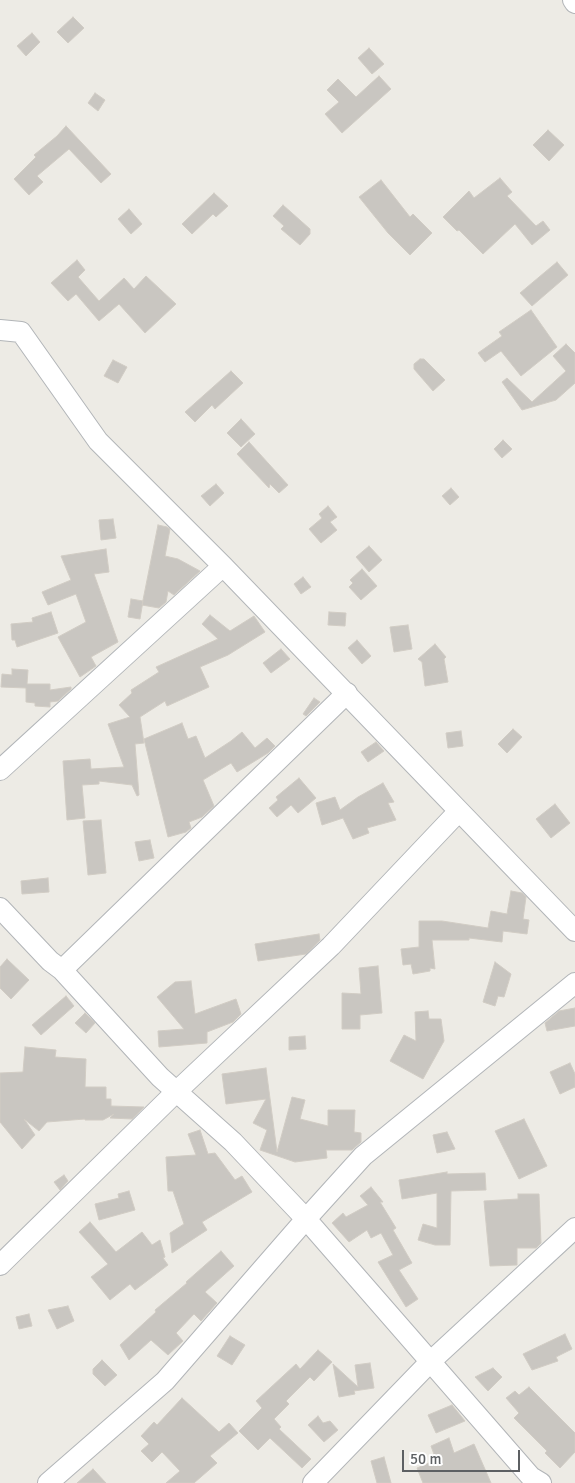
<!DOCTYPE html>
<html>
<head>
<meta charset="utf-8">
<style>
	body { margin:0 }
	#map { position:relative; width:575px; height:1483px; overflow:hidden; background:#edebe5; font-family:Signika,sans-serif }
	canvas { display:block }
	.scale { position:absolute; left:402px; top:1450px; width:118px; height:22px; box-sizing:border-box; border:2px solid #5d6063; border-top:0; padding-left:6px; font-size:15px; line-height:18px; white-space:nowrap; color:#5d6063; -webkit-text-stroke:4px #fff; paint-order:stroke }
</style>
</head>
<body>
<div id="map">
<canvas width="575" height="1483"></canvas>
<div class="scale">50 m</div>
</div>
<script>
const context = document.querySelector('canvas').getContext('2d');
context.lineJoin = 'round';
function fill(path, color) { context.fillStyle = color; context.fill(path, 'evenodd'); }
const poly = rows => new Path2D(rows.map(r => 'M' + r).join(''));
function trace(path, color, width, dash) { context.strokeStyle = color; context.lineWidth = width; context.lineCap = dash ? 'butt' : 'round'; context.setLineDash(dash || []); context.stroke(path); }
const building = poly([
	[73,17,84,28,68,43,57,32,73,17],
	[32,33,40,42,26,56,17,46,32,33],
	[369,48,384,64,372,74,358,58,369,48],
	[379,76,391,89,342,133,325,114,339,102,327,90,338,79,356,97,379,76],
	[95,93,105,100,98,111,88,103,95,93],
	[66,126,111,174,101,183,69,149,37,176,43,182,29,195,14,179,36,157,34,155,57,136,66,126],
	[548,130,564,145,549,161,533,145,548,130],
	[500,178,512,192,507,196,536,226,543,221,550,230,532,245,515,224,483,254,459,230,457,231,443,217,469,191,474,198,500,178],
	[381,180,410,217,413,214,432,233,410,255,388,233,359,197,381,180],
	[214,193,228,206,216,217,213,214,192,234,182,224,214,193],
	[283,205,310,229,310,234,300,245,281,229,284,226,273,216,283,205],
	[129,209,142,224,131,234,118,219,129,209],
	[77,260,85,270,78,277,99,301,124,278,134,289,146,276,176,304,145,333,119,304,99,321,76,294,68,301,51,283,77,260],
	[557,262,568,275,532,306,520,293,557,262],
	[531,310,557,347,521,376,501,351,485,362,478,353,502,336,499,332,531,310],
	[566,344,575,353,575,383,556,400,522,410,502,382,507,378,532,402,566,371,553,356,566,344],
	[420,359,424,359,445,380,433,391,414,369,414,364,420,359],
	[113,360,127,367,118,383,104,376,113,360],
	[231,371,243,383,215,409,212,405,195,422,185,412,231,371],
	[241,419,255,434,241,447,227,433,241,419],
	[503,440,512,449,502,458,494,449,503,440],
	[249,442,288,485,279,493,270,484,269,488,237,454,249,442],
	[216,484,224,493,210,506,201,496,216,484],
	[451,488,459,497,450,505,442,496,451,488],
	[328,506,337,517,330,522,337,530,321,543,309,529,322,518,319,514,328,506],
	[113,519,116,538,101,540,99,520,113,519],
	[158,525,167,527,170,529,165,556,178,559,200,571,174,595,168,591,166,602,159,608,142,605,158,525],
	[369,546,382,560,369,572,356,557,369,546],
	[106,549,109,572,94,574,118,642,91,657,96,666,80,677,58,637,86,622,76,594,48,605,42,592,71,580,61,556,106,549],
	[362,569,377,586,361,600,349,587,353,583,350,580,362,569],
	[303,577,311,587,301,594,294,584,303,577],
	[131,599,143,601,140,619,128,617,131,599],
	[51,612,58,633,17,647,15,640,12,640,11,624,33,622,32,618,51,612],
	[329,612,346,613,345,626,328,625,329,612],
	[210,615,230,631,254,616,265,632,228,655,200,667,209,687,167,706,165,701,140,717,144,743,135,744,139,795,137,796,132,785,99,781,99,784,82,785,85,818,67,820,63,761,90,759,91,769,124,767,108,724,130,717,119,705,132,693,131,690,159,672,156,667,218,639,202,624,210,615],
	[408,625,412,649,394,652,390,627,408,625],
	[357,640,371,656,362,664,348,648,357,640],
	[435,644,446,657,444,659,448,682,425,686,422,662,418,659,435,644],
	[281,649,290,659,271,673,263,663,281,649],
	[12,669,28,670,27,684,50,684,50,690,71,687,71,689,58,701,50,702,50,707,35,706,35,703,26,702,26,688,1,687,2,674,12,675,12,669],
	[314,698,320,702,306,716,303,714,314,698],
	[182,723,188,739,196,736,205,758,231,741,242,732,255,748,267,738,275,746,268,753,237,772,231,763,203,780,214,806,202,817,189,822,191,828,186,832,168,837,144,739,182,723],
	[513,729,522,737,507,753,498,744,513,729],
	[461,731,463,746,448,748,446,733,461,731],
	[376,742,384,751,368,762,361,752,376,742],
	[299,778,316,798,298,813,291,805,277,817,269,808,278,800,276,797,299,778],
	[383,783,394,802,388,803,396,820,367,828,369,833,353,839,343,818,322,825,316,803,335,797,340,810,358,797,383,783],
	[555,804,570,823,551,838,536,819,555,804],
	[101,820,106,873,88,875,83,821,101,820],
	[150,840,154,858,139,861,135,842,150,840],
	[48,878,49,892,22,894,21,881,48,878],
	[511,891,522,893,526,897,523,919,529,920,527,934,503,931,502,942,469,938,469,940,432,940,435,969,430,968,430,971,413,974,411,964,403,965,401,949,419,947,419,921,442,921,488,928,491,911,507,914,511,891],
	[319,934,320,940,306,954,258,961,255,944,319,934],
	[7,959,29,980,11,999,0,988,0,967,7,959],
	[495,962,511,974,504,997,498,996,495,1006,483,1002,495,962],
	[378,966,382,1013,360,1015,360,1029,342,1029,342,993,361,994,359,968,378,966],
	[191,981,195,1014,236,999,241,1014,233,1022,207,1032,207,1043,159,1047,158,1031,184,1029,157,997,175,982,191,981],
	[66,996,74,1006,41,1035,32,1025,66,996],
	[575,1008,575,1026,547,1031,545,1023,559,1011,575,1008],
	[428,1011,429,1019,441,1019,444,1041,423,1079,390,1061,404,1035,416,1041,415,1012,428,1011],
	[85,1013,95,1023,86,1033,75,1023,85,1013],
	[305,1036,306,1049,289,1050,289,1037,305,1036],
	[25,1047,56,1050,55,1057,86,1059,85,1087,106,1087,106,1099,111,1099,111,1106,144,1107,132,1119,110,1118,114,1114,103,1120,85,1120,85,1119,47,1122,39,1131,24,1119,35,1135,22,1149,0,1122,0,1073,23,1072,25,1047],
	[570,1063,575,1074,575,1087,560,1094,550,1072,570,1063],
	[266,1068,277,1152,292,1097,305,1100,300,1119,328,1126,328,1110,355,1110,354,1132,361,1133,361,1142,352,1150,326,1150,327,1158,295,1162,260,1150,267,1130,253,1123,266,1099,226,1104,222,1074,266,1068],
	[524,1119,547,1166,519,1179,495,1131,524,1119],
	[200,1130,208,1154,215,1153,235,1180,242,1176,252,1192,202,1222,207,1230,172,1253,170,1233,184,1224,173,1191,168,1191,166,1157,196,1155,188,1134,200,1130],
	[447,1132,455,1149,437,1153,433,1135,447,1132],
	[447,1172,447,1174,485,1173,486,1190,451,1191,450,1245,435,1245,418,1240,423,1224,437,1228,437,1193,402,1199,399,1180,447,1172],
	[64,1175,68,1181,60,1190,54,1182,64,1175],
	[371,1187,383,1202,380,1202,396,1228,393,1230,412,1263,399,1270,418,1299,406,1307,378,1262,393,1255,381,1233,371,1238,367,1230,349,1242,332,1223,343,1213,346,1217,368,1205,360,1196,371,1187],
	[129,1191,135,1210,99,1220,95,1204,119,1198,118,1194,129,1191],
	[518,1194,539,1194,541,1243,536,1248,517,1248,517,1265,490,1266,484,1201,518,1199,518,1194],
	[90,1222,116,1252,142,1232,152,1245,160,1240,165,1257,163,1258,168,1265,135,1290,130,1284,110,1300,91,1277,108,1264,79,1232,90,1222],
	[221,1251,234,1266,205,1292,217,1303,201,1321,194,1314,176,1333,183,1341,168,1355,151,1340,129,1360,120,1345,156,1312,155,1310,187,1283,186,1282,221,1251],
	[68,1306,74,1321,57,1329,48,1310,68,1306],
	[29,1314,32,1326,19,1329,16,1317,29,1314],
	[565,1334,572,1349,556,1357,558,1361,532,1370,523,1354,565,1334],
	[230,1336,245,1345,232,1365,217,1356,230,1336],
	[318,1350,332,1362,314,1381,310,1377,286,1401,289,1404,274,1419,281,1427,279,1429,311,1459,302,1468,270,1438,258,1450,239,1431,262,1408,256,1401,296,1364,300,1369,318,1350],
	[102,1360,117,1375,105,1386,93,1374,93,1369,102,1360],
	[370,1363,374,1388,354,1391,355,1394,339,1397,333,1364,358,1387,355,1365,370,1363],
	[493,1368,502,1377,488,1391,475,1377,493,1368],
	[529,1387,575,1433,575,1452,560,1468,545,1453,547,1451,514,1418,519,1413,506,1398,515,1391,519,1395,529,1387],
	[182,1398,219,1432,229,1423,238,1433,210,1456,217,1463,194,1483,166,1483,180,1471,162,1452,152,1462,141,1451,149,1444,141,1436,154,1422,157,1425,182,1398],
	[452,1405,465,1421,436,1433,428,1415,452,1405],
	[318,1416,323,1423,330,1421,338,1430,324,1442,308,1425,318,1416],
	[449,1438,454,1453,474,1444,491,1483,423,1483,417,1468,436,1460,431,1446,449,1438],
	[384,1457,391,1483,377,1483,371,1461,384,1457],
	[93,1469,106,1483,77,1483,93,1469]
]);
fill(building, '#c9c6c1');
trace(building, '#d1ccc4', 1);
const minor = poly([
	[573,0,575,3],
	[0,330,21,332,98,441,223,566,575,931],
	[0,770,223,566],
	[0,908,50,961,62,970,160,1077,233,1142,306,1219,531,1477,541,1483],
	[62,970,347,693],
	[0,1265,176,1092,331,946,459,811],
	[48,1483,165,1381,306,1219,363,1156,575,983],
	[313,1483,430,1362,575,1228]
]);
trace(minor, '#b2b5b8', 22);
trace(minor, '#fff', 20);
</script>
</body>
</html>
